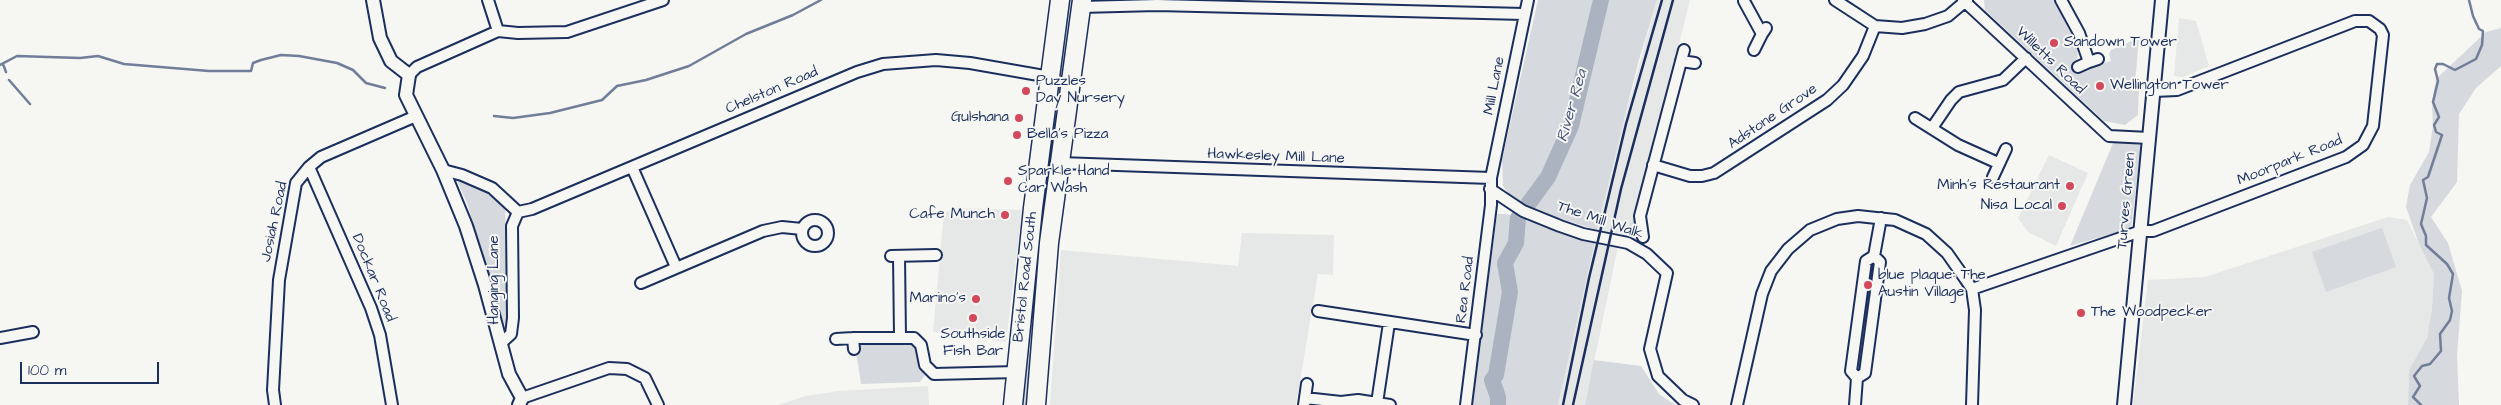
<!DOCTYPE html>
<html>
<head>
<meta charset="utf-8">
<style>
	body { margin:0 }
	#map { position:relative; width:2501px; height:405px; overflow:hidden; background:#f6f6f2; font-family:"Architects Daughter",sans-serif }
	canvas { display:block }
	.scale { position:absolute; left:20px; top:362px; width:139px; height:22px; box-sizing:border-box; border:2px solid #1b2f5e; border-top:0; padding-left:6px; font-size:15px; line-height:18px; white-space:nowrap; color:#1b2f5e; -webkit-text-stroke:4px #f6f6f2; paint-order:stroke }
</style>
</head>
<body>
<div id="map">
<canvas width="2501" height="405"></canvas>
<div class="scale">100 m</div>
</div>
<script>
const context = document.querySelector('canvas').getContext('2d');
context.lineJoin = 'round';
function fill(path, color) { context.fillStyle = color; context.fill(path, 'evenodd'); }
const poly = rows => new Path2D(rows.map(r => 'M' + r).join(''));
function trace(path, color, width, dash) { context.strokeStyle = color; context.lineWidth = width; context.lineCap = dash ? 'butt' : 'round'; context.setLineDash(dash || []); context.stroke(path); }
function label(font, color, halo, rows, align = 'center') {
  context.font = font + ' "Architects Daughter",sans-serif'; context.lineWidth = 4; context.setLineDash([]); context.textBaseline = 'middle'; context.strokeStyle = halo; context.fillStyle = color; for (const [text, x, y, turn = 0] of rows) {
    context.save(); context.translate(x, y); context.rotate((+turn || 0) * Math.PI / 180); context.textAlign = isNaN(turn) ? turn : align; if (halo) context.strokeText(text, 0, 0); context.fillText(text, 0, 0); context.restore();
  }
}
fill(poly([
	[1657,0,1690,0,1636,216,1620,237,1585,405,1558,405,1617,146],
	[2179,18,2196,21,2209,66,2183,77,2174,76],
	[2049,155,2088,173,2056,246,2028,232,2018,218],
	[958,208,1022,210,1006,342,933,332,944,213],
	[2388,217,2407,220,2434,274,2432,308,2427,338,2409,370,2408,405,2133,405,2148,280,2205,277],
	[1242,233,1334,235,1333,275,1318,274,1296,405,1050,405,1061,250,1238,266],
	[928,386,929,405,778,405,805,396,839,391]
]), '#e6e7e7');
fill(poly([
	[1065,0,1078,0,1053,155,1048,155],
	[1538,0,1657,0,1638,63,1597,230,1552,216,1512,198,1503,186,1502,160],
	[1984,0,2054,0,2064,16,2078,49,2077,59,2073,62,2078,72,2111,61,2109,54,2111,50,2139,38,2135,83,2139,85,2138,115,2125,125,2104,121,1985,10],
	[2501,28,2501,66,2476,88,2459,114,2457,182,2431,217,2448,243,2462,291,2457,355,2459,405,2408,405,2409,370,2427,338,2432,308,2434,274,2419,244,2406,207,2410,185,2429,152,2433,126,2432,102,2436,79,2486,32],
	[2114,141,2141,145,2131,228,2070,246],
	[1045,170,1051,170,1032,405,1019,405],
	[457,180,483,189,505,208,509,321,504,324,467,203],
	[1497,214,1507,214,1595,242,1558,405,1472,405],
	[1636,216,1644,244,1620,237],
	[2382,228,2396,267,2326,292,2312,252],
	[1874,260,1876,263,1864,365,1853,363,1870,263],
	[854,339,914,339,927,372,920,382,861,384],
	[1594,360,1641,366,1659,394,1675,405,1585,405]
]), '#d6d9dd');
trace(poly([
	[3,64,6,72],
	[0,65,17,56,80,58,98,56,124,64,209,71,251,71,253,63,261,60,281,55,299,56,337,63,353,70,366,83,385,88],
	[9,80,30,104],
	[494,116,513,118,550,113,602,100,617,86,646,80,689,66,746,34,793,15,821,0],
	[2421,405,2413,397,2420,386,2414,376,2422,366,2430,364,2441,351,2440,334,2450,320,2452,311,2449,298,2453,274,2447,264,2426,245,2426,236,2421,224,2427,198,2423,180,2428,177,2442,135,2436,132,2434,125,2439,117,2433,102,2438,81,2435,69,2437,64,2443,64,2455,70,2476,59,2482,45,2483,31,2479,29,2473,16,2469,0]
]), '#717e99', 2.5);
trace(poly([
	[1498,405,1498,397,1492,380,1496,375,1510,292,1505,263,1516,243,1518,218,1548,177,1571,126,1601,0]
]), '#abb2c0', 16);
const minor = poly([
	[488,0,498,31],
	[1835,0,1875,26,1902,28,1925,24,1948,16,1967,0],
	[1963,0,2109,136,2149,138],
	[2061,0,2079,33,2089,62,2098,59],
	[1744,1,1762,34,1766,28],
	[1081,7,1157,5,1524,14],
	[1754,50,1762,34],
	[1681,61,1695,63],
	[2078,67,2089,62],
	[409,75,417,67,498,31,518,33,567,32,663,0],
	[1915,118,1958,145,1998,163],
	[1932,128,1951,100,1959,92,2003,80,2026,58],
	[1060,163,1491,178],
	[1653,165,1690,176,1702,176,1714,173,1827,100,1843,85,1863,56,1875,26],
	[309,167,371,308,380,335,392,405],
	[632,167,676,267],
	[443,170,462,175,492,188,518,212,512,226,513,318,511,334,501,343],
	[1993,177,2006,149],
	[1490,189,1523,211,1560,226,1583,234,1628,243,1647,254,1667,273,1650,349,1658,376,1683,400,1693,405],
	[518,212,532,209,857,72,883,64,936,60,970,63,1050,77],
	'802 233a13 13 0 1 1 26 0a13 13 0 1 1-26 0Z',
	[1643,237,1640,216,1684,50],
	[891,256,936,255],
	[899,256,900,337],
	[1874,256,1881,218],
	[641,283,763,231,782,227,802,229],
	[1972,289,2141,231,2153,231,2346,157,2363,145,2373,126,2383,35,2380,29,2369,21,2355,21,2177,90,2154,91],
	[1318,311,1476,335],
	[0,338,33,332],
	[836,339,853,338],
	[854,349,853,338,914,338,921,345,925,365,934,374,1017,372],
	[522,398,609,368,627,369,645,378,658,405],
	[1305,398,1341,402,1358,400,1390,405],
	[1377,403,1389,323],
	[275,405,273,390,279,280,296,183,309,167,321,157,416,116],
	[1304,405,1307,384],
	[1466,405,1491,205,1491,178,1528,0],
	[1737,405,1762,294,1771,271,1788,249,1810,230,1837,219,1858,216,1895,220,1926,234,1947,253,1966,280,1972,289,1975,310,1972,405],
	[1855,405,1857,378,1851,371,1866,261,1874,256,1880,262,1865,373,1857,378]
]);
const tertiary = poly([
	[373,0,380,38,391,61,409,75,406,95,443,170,466,226,485,285,509,374,522,398,519,405],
	[2124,405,2162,0]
]);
const trunk = poly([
	[1013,405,1033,208,1060,0],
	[1036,405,1049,243,1082,0]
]);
trace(minor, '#1b2f5e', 14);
trace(tertiary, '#1b2f5e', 16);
trace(trunk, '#1b2f5e', 21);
trace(minor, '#f6f6f2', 10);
trace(tertiary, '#f6f6f2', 12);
trace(trunk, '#f6f6f2', 18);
trace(poly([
	[1563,405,1589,278,1626,124,1662,0],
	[1573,405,1621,189,1673,0]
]), '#1b2f5e', 2.5);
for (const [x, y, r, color] of [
	[2054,43,5,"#d1495b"],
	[2100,86,5,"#d1495b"],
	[1026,91,5,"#d1495b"],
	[1019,118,5,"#d1495b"],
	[1017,135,5,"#d1495b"],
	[1008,181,5,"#d1495b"],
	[2070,186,5,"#d1495b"],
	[2062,206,5,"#d1495b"],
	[1005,215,5,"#d1495b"],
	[1868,285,5,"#d1495b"],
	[976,299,5,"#d1495b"],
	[2081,313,5,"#d1495b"],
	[973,318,5,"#d1495b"]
]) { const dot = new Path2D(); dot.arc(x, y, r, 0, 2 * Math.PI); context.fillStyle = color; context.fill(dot); trace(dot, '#f6f6f2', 2); }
label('15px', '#1b2f5e', '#f6f6f2', [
	["Sandown Tower",2064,43],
	["Puzzles",1036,82],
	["Day Nursery",1036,99],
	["Wellington Tower",2110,86],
	["Gulshana",1009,118,"right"],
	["Bella's Pizza",1027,135],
	["Sparkle Hand",1018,172],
	["Car Wash",1018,189],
	["Minh's Restaurant",2060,186,"right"],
	["Nisa Local",2052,206,"right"],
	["Cafe Munch",995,215,"right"],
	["blue plaque: The",1878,276],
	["Austin Village",1878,293],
	["Marino's",966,299,"right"],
	["The Woodpecker",2091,313],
	["Southside",973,335,"center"],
	["Fish Bar",973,352,"center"]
], 'left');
label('15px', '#1b2f5e', '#f6f6f2', [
	["Willetts Road",2050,61,44],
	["Mill Lane",1495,86,-79],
	["Chelston Road",772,91,-23],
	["Adstone Grove",1773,117,-34],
	["Hawkesley Mill Lane",1276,157,2],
	["Moorpark Road",2290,161,-22],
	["Turves Green",2127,201,-85],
	["The Mill Walk",1600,221,19],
	["Josiah Road",275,222,-78],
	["Bristol Road South",1026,277,-84],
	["Dockar Road",373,278,68],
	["Hanging Lane",495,280,-90],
	["Rea Road",1466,290,-83]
]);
label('italic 16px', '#46567b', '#f6f6f2', [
	["River Rea",1573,106,-74]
]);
</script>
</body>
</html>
